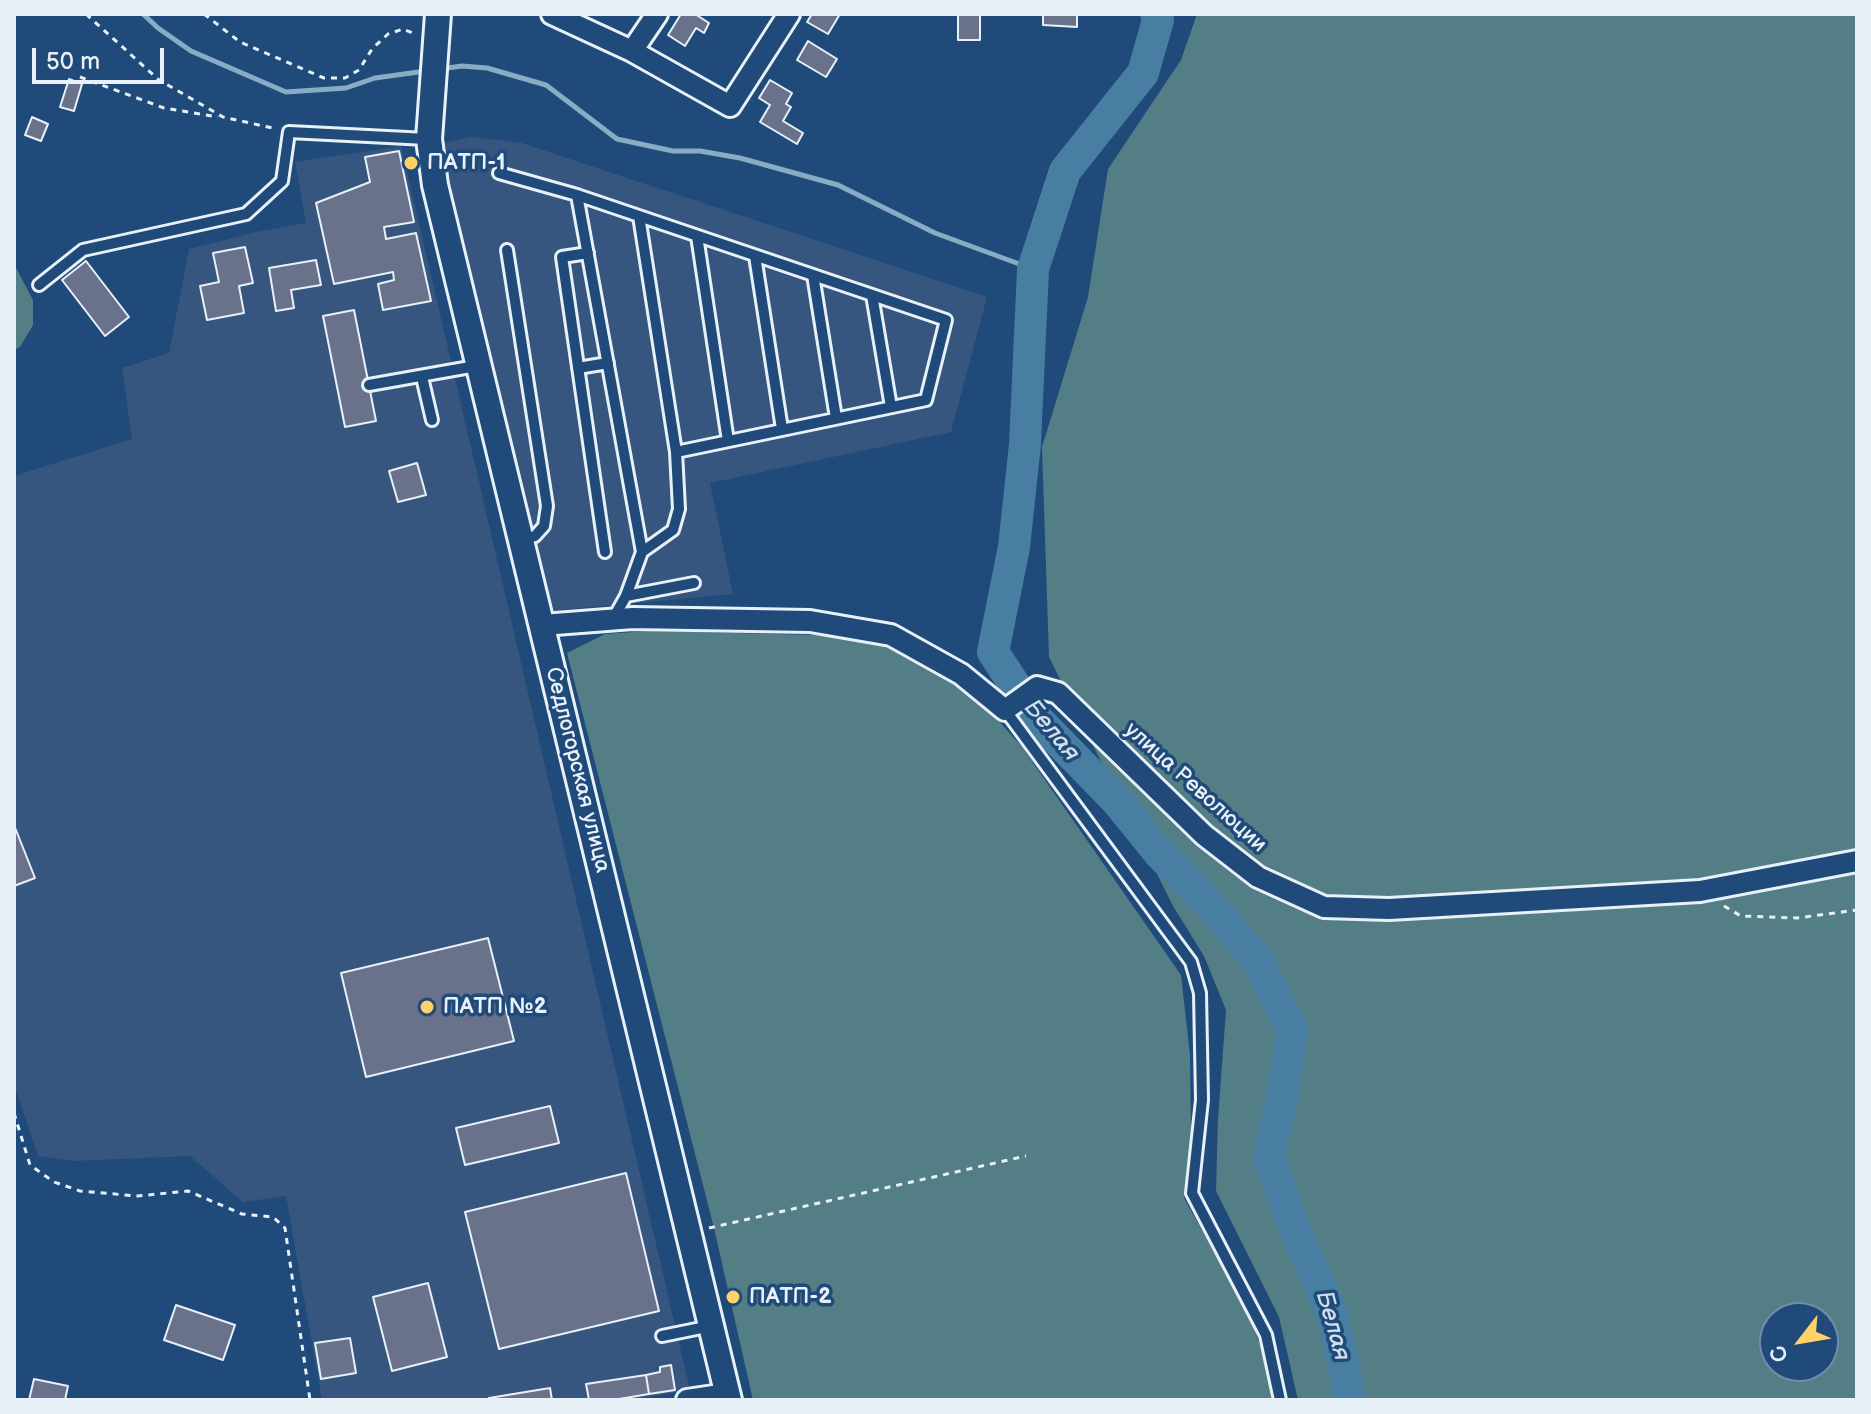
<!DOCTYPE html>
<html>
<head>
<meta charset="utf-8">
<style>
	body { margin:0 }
	#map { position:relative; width:1871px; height:1414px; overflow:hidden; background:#1f4a7a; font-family:"Balsamiq Sans",sans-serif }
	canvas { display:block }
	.frame { position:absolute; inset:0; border:16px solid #e8f1f8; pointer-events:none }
	.north { position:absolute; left:1759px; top:1302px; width:80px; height:80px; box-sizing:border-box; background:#1f4a7a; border:2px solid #6f8dac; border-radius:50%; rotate:239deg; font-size:22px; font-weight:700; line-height:32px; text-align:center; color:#e8f1f8 }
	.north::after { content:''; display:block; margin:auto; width:28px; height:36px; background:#ffd166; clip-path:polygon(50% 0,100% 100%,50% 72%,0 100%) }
	.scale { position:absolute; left:32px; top:48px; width:132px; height:36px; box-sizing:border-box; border:4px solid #e8f1f8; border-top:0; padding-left:10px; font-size:24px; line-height:28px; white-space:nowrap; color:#e8f1f8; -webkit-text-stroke:6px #1f4a7a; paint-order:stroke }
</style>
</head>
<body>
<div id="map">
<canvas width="1871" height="1414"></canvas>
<div class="frame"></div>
<div class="north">С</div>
<div class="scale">50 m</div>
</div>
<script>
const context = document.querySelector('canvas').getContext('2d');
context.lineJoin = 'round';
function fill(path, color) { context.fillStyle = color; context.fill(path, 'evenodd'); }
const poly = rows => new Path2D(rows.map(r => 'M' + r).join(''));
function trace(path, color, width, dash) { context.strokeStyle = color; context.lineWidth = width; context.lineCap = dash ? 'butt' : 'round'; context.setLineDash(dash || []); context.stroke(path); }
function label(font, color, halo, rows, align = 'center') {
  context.font = font + ' "Balsamiq Sans",sans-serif'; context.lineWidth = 7; context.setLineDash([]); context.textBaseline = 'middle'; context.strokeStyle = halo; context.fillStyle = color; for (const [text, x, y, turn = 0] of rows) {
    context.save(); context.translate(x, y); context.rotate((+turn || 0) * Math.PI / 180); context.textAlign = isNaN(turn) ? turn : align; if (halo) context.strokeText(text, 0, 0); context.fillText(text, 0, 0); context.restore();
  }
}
fill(poly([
	[472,137,522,143,987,297,951,432,710,483,733,594,550,611,438,144],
	[401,146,690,1390,628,1400,322,1400,286,1196,243,1202,190,1156,73,1161,38,1156,14,1084,14,476,132,439,122,368,169,353,189,249,256,232,306,223,295,162]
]), '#36567f');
fill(poly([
	[1197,14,1857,14,1857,1400,1298,1400,1279,1317,1216,1191,1218,1119,1226,1010,1204,956,1173,906,1049,657,1042,447,1088,297,1108,169,1181,60],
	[1775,1318,1823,1318,1823,1366,1775,1366],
	[14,264,33,300,33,325,20,347,14,350],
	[648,631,818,635,885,644,934,669,981,701,1022,747,1181,975,1190,1055,1191,1138,1184,1198,1251,1318,1274,1386,1274,1400,753,1400,714,1228,567,653,605,634]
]), '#547e86');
trace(poly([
	[143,14,158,28,191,51,286,92,346,88,375,78,426,71],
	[440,69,462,66,487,68,546,85,617,139,673,151,700,151,740,158,838,185,935,233,1033,269]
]), '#87acc4', 5);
trace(poly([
	[1156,14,1158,20,1143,73,1065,171,1033,269,1025,444,1014,547,993,652,1037,719,1116,800,1159,853,1214,909,1259,962,1292,1031,1282,1096,1269,1157,1294,1227,1333,1317,1351,1400]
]), '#477ea2', 32);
const building = poly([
	[681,14,695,14,709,23,704,33,696,28,685,46,668,35,681,14],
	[812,14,840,14,828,34,807,22,812,14],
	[958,14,980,14,980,40,958,40,958,14],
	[1043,14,1077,14,1077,27,1043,25,1043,14],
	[808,41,837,59,826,77,797,60,808,41],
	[69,79,82,84,74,111,60,107,69,79],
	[770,80,792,93,786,104,791,107,783,121,803,133,797,144,760,122,770,105,759,98,770,80],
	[32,117,48,124,41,141,25,135,32,117],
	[399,151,414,222,384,227,386,239,416,233,431,301,383,310,378,284,394,280,393,272,334,284,316,203,370,182,365,157,399,151],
	[245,247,253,283,239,286,244,313,207,320,200,286,219,282,213,253,245,247],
	[316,260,321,285,291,290,294,308,276,311,269,268,316,260],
	[86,261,129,317,105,336,62,280,86,261],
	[354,310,376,421,345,427,323,316,354,310],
	[417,463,426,495,398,502,389,471,417,463],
	[14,825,35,878,14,886,14,825],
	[488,938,514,1041,366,1077,341,973,488,938],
	[550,1106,559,1143,465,1165,456,1128,550,1106],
	[626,1173,659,1311,499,1349,465,1212,626,1173],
	[428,1283,447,1357,392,1371,373,1297,428,1283],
	[176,1305,235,1325,223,1360,164,1340,176,1305],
	[350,1338,356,1373,321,1379,315,1343,350,1338],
	[671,1365,675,1390,649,1394,646,1375,660,1372,660,1367,671,1365],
	[646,1375,649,1394,613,1400,589,1400,586,1384,646,1375],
	[34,1379,68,1386,65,1400,29,1400,34,1379],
	[550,1388,552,1400,489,1400,489,1398,550,1388]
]);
fill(building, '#6a728b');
trace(building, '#e8f1f8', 2);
const service = poly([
	[499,173,577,195,946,320,926,400,676,452],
	[577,195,642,552,626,596,613,619],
	[639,216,676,452,679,509,673,530,642,552],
	[697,236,728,441],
	[507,250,547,506,544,526,535,536,522,540],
	[588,253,562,257,605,552],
	[755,256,782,429],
	[813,275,836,418],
	[39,285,83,250,246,214,282,181,289,132,427,139],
	[872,295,891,407],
	[578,368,608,363],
	[422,377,432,420],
	[369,385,476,366],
	[626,596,694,583],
	[1005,710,1191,962,1200,993,1202,1100,1192,1193,1266,1335,1280,1400],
	[662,1336,711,1326]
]);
const minor = poly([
	[552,14,632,51,730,106,789,14],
	[632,51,657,14],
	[542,625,633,618,810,621,891,635,961,674,1005,710,1037,687,1058,693,1204,835,1258,877,1324,907,1389,909,1700,891,1857,861],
	[687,1400,727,1394]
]);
const tertiary = poly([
	[438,14,429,139,435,185,729,1400]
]);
trace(service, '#e8f1f8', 16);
trace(minor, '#e8f1f8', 26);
trace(tertiary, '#e8f1f8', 30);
trace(poly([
	[86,14,159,80,223,117,277,129],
	[204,14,240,42,324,78,345,78,359,70,372,49,388,34,403,29,417,35],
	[80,77,164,108,218,117],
	[1724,906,1741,916,1797,918,1857,910],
	[14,1113,30,1165,54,1182,80,1191,137,1196,188,1191,242,1214,273,1217,285,1228,310,1400],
	[709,1228,1026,1156]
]), '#e8f1f8', 3, [6, 6]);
trace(service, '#1f4a7a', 10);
trace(minor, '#1f4a7a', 20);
trace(tertiary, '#1f4a7a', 24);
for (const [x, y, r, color] of [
	[411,163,8,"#ffd166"],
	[427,1007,8,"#ffd166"],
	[733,1297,8,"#ffd166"]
]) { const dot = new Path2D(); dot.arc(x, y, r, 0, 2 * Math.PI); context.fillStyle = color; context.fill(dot); trace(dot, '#1f4a7a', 3); }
label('bold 22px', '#e8f1f8', '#1f4a7a', [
	["ПАТП-1",427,163],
	["ПАТП №2",443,1007],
	["ПАТП-2",749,1297]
], 'left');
label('22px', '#e8f1f8', '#1f4a7a', [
	["Седлогорская улица",577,770,76],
	["улица Революции",1195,788,42]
]);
label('italic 24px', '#d0e0eb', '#1f4a7a', [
	["Белая",1051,731,50],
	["Белая",1332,1326,74]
]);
</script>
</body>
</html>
